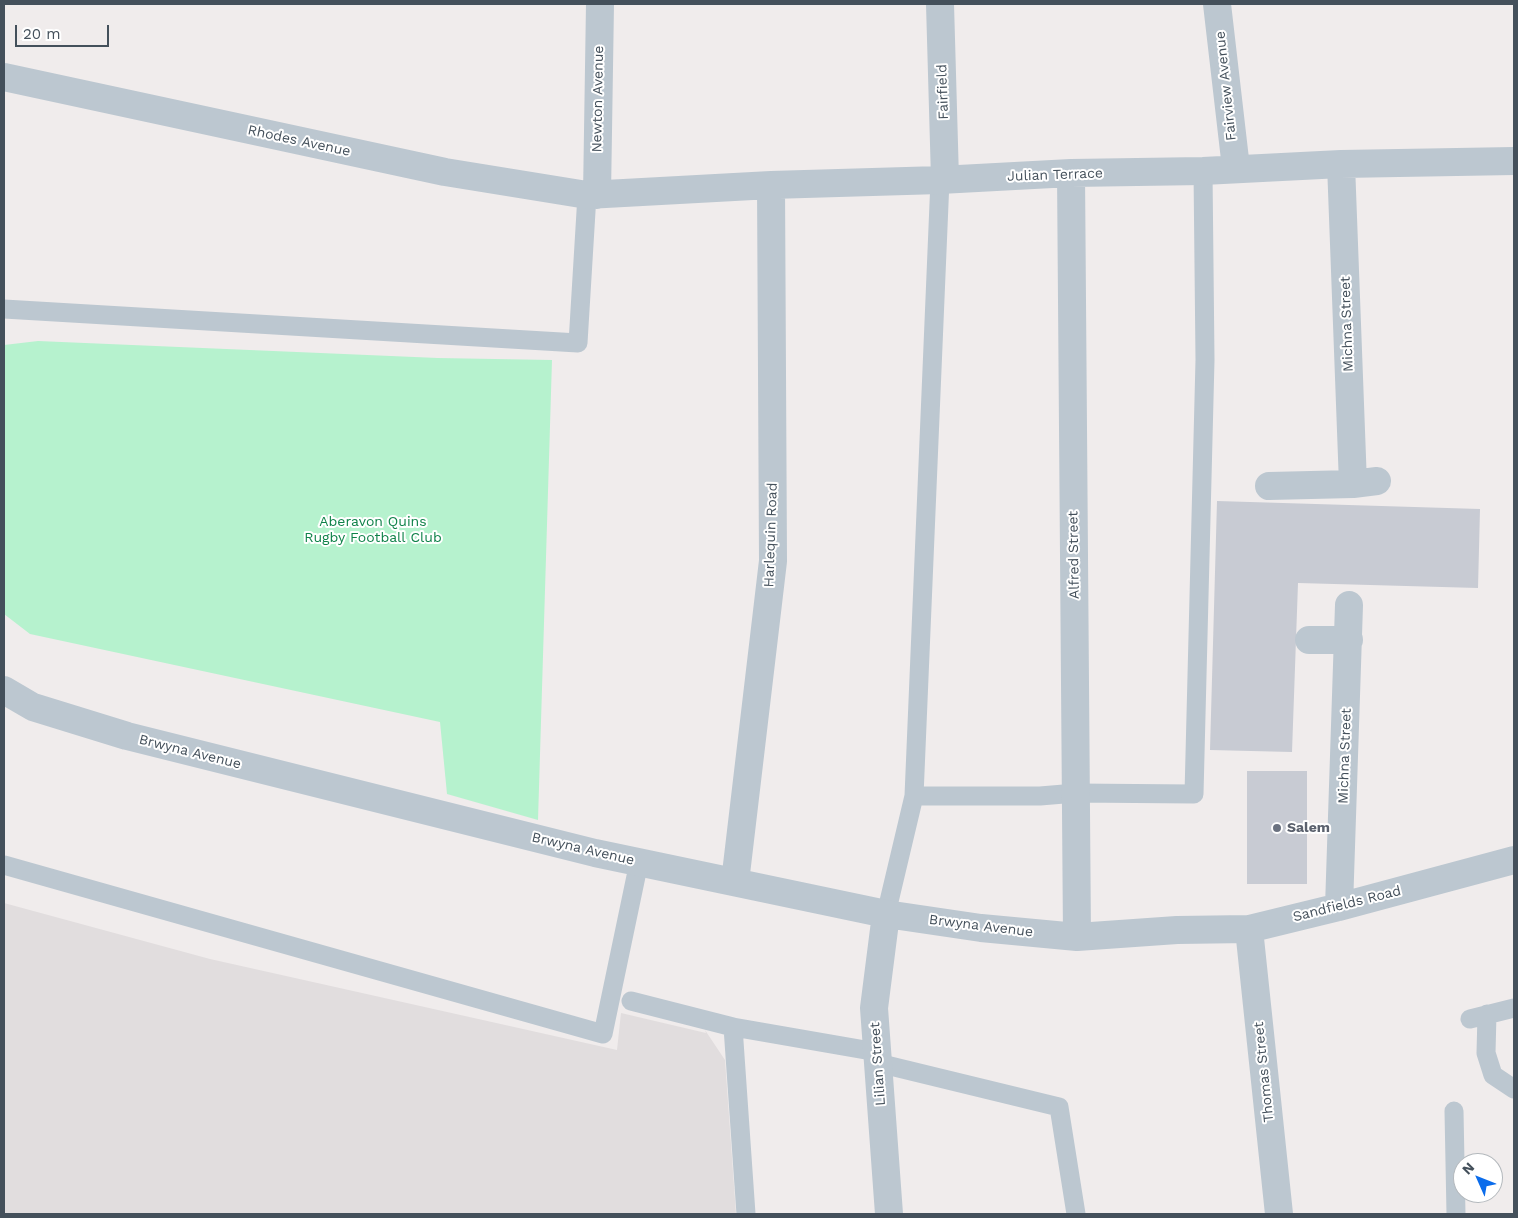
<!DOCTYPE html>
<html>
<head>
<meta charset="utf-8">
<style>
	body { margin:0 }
	#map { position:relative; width:1518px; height:1218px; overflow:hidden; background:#f0ecec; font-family:"Work Sans",sans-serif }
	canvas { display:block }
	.frame { position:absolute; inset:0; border:5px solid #44505b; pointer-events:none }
	.north { position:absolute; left:1453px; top:1153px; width:50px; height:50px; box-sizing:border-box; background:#fff; border:1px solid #b4b9bd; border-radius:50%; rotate:314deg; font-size:14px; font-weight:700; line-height:20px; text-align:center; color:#44505b }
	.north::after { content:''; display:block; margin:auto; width:18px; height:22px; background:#0b6ceb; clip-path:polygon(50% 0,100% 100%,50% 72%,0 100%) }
	.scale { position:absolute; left:15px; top:25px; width:94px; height:22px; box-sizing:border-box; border:2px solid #44505b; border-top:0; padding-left:6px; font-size:15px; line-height:18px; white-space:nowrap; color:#44505b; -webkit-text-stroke:4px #fff; paint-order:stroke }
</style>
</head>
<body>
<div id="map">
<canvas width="1518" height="1218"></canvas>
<div class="frame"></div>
<div class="north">N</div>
<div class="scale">20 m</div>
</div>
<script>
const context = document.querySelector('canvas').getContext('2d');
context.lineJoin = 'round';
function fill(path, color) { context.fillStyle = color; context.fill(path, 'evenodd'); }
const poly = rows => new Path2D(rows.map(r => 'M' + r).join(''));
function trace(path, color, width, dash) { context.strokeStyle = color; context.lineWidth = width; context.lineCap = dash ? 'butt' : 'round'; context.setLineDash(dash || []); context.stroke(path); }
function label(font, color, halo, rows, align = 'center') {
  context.font = font + ' "Work Sans",sans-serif'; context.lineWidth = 4; context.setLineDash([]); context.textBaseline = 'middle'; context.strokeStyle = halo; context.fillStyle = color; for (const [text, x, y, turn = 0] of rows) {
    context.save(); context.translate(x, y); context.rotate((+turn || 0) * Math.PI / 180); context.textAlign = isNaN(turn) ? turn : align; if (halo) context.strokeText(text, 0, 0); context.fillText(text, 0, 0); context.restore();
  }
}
fill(poly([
	[4,903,210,959,617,1050,621,1013,706,1033,705,1030,725,1060,736,1214,4,1214]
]), '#e1ddde');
fill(poly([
	[38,341,438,358,552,360,538,820,447,794,440,722,30,634,4,614,4,345]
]), '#b6f2ce');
fill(poly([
	[1217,501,1480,509,1478,588,1298,583,1292,752,1210,750],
	[1247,771,1307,771,1307,884,1247,884]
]), '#c8cbd3');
trace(poly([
	[4,309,578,343,587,195],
	[914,796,1040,796,1076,793,1194,794,1205,360,1203,171],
	[4,865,603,1034,639,862],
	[886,914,914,796,940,180],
	[631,1001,733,1027],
	[1487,1014,1486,1053,1493,1075,1514,1089],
	[1470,1019,1514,1008],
	[878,1063,1059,1107,1076,1214],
	[1454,1111,1456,1214],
	[746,1214,733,1027,877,1052]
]), '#bcc7d0', 19);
trace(poly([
	[940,4,945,179],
	[1217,4,1236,168],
	[4,77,445,172,587,195,771,185,940,180,1071,173,1203,171,1341,164,1514,161],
	[1341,164,1353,484],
	[1071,173,1077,937],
	[597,195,600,4],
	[1269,486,1353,484,1377,481],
	[1309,640,1349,640],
	[4,690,33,707,127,736,595,853,886,914,981,928,1077,937,1177,930,1249,929,1339,907,1514,860],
	[735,882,773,561,771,185],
	[1339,907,1349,605],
	[886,914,874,1008,889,1214],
	[1249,929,1279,1214]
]), '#bcc7d0', 28);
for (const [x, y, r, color] of [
	[1277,828,5,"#6b7280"]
]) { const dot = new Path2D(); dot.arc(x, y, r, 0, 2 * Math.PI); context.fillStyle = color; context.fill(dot); trace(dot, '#fff', 2); }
label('14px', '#44505b', '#fff', [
	["Fairview Avenue",1226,86,-96],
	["Fairfield",943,92,-92],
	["Newton Avenue",598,99,-89],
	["Rhodes Avenue",299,141,12],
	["Julian Terrace",1055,175,-2],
	["Michna Street",1347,324,-92],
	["Harlequin Road",771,535,-88],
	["Alfred Street",1074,555,-91],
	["Brwyna Avenue",190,752,14],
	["Michna Street",1345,756,-88],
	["Brwyna Avenue",583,849,13],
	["Sandfields Road",1347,904,-14],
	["Brwyna Avenue",981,926,7],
	["Lilian Street",878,1064,-94],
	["Thomas Street",1264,1072,-96]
]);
label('14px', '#0f8249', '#fff', [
	["Aberavon Quins",373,522],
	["Rugby Football Club",373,538]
]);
label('bold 14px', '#5b616d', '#fff', [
	["Salem",1287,828]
], 'left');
</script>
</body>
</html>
